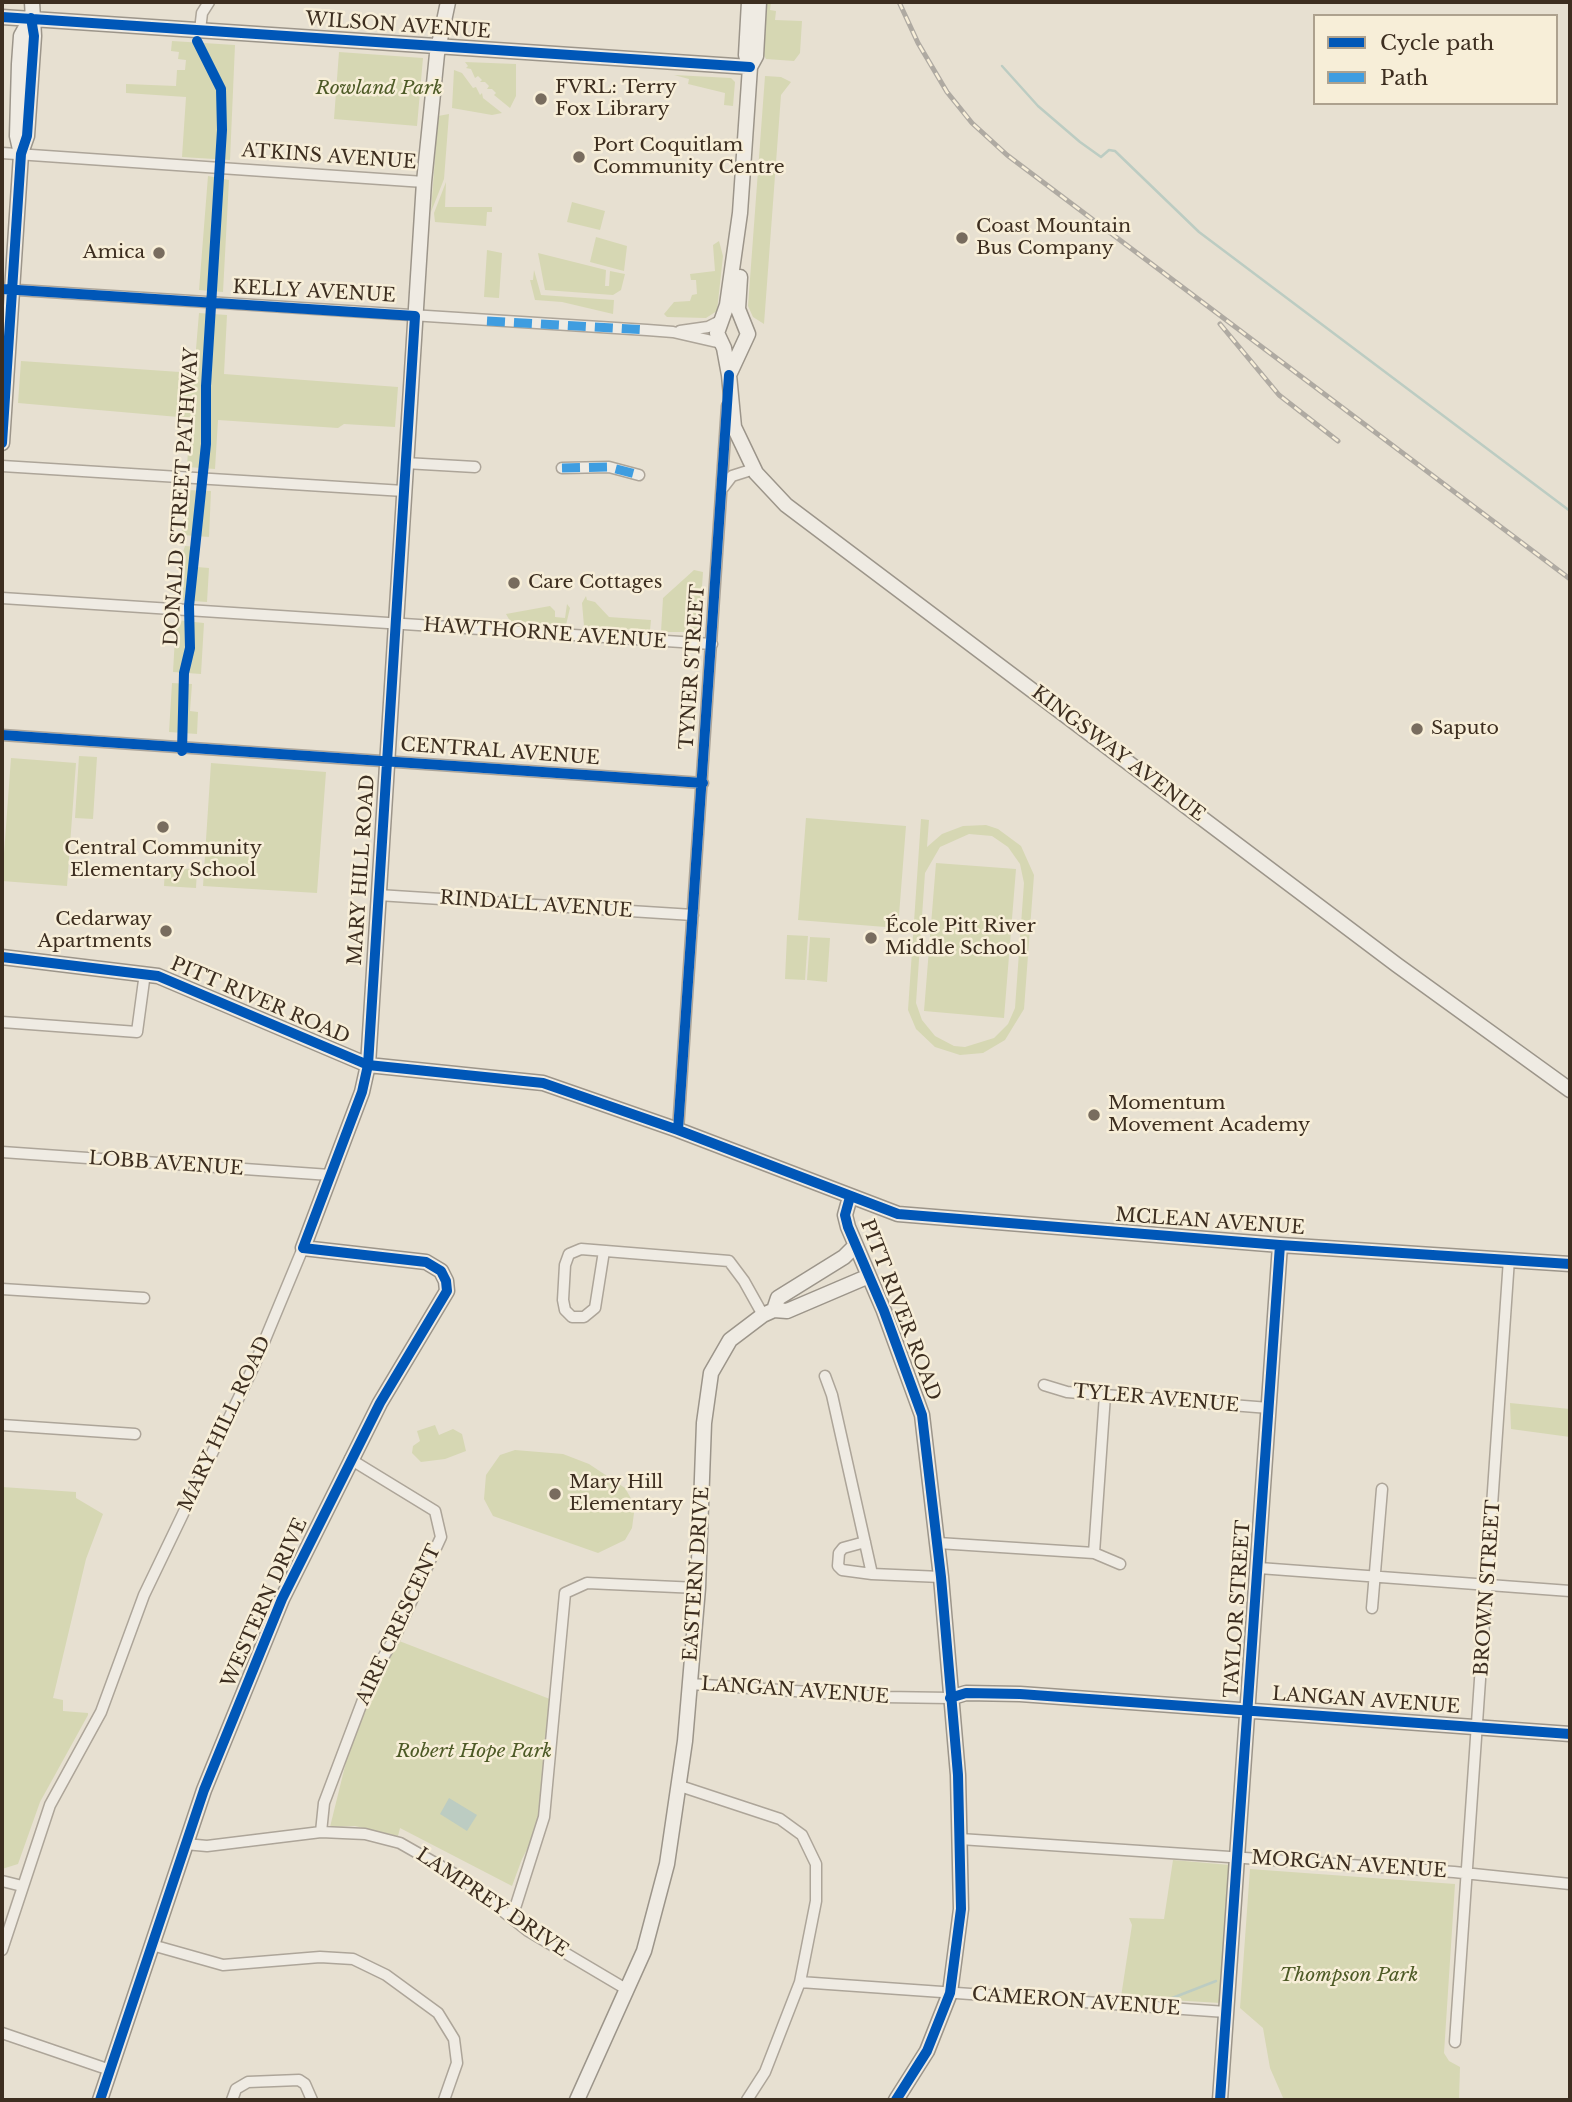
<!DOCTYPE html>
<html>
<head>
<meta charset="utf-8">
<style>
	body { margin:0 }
	#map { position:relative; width:1572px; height:2102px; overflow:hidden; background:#e7e0d1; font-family:"Libre Baskerville",serif }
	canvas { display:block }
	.frame { position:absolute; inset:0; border:4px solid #3d2e20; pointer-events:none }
	.legend { position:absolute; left:1313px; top:14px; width:245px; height:91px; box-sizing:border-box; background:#f7eed8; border:2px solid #ada18e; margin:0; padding:9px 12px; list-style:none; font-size:21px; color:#3d2e20 }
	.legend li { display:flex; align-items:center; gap:14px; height:35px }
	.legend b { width:35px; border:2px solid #ada18e }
</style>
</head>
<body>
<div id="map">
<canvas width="1572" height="2102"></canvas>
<div class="frame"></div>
<ul class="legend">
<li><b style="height:9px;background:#0057b8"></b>Cycle path</li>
<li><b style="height:9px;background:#3f9de0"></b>Path</li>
</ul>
</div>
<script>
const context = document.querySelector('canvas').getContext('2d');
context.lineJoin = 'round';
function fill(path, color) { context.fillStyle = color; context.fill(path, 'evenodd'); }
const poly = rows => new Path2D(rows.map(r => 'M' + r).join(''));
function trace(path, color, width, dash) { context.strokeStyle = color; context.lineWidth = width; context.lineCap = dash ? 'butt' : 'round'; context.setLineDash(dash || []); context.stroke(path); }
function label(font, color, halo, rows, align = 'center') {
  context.font = font + ' "Libre Baskerville",serif'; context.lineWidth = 5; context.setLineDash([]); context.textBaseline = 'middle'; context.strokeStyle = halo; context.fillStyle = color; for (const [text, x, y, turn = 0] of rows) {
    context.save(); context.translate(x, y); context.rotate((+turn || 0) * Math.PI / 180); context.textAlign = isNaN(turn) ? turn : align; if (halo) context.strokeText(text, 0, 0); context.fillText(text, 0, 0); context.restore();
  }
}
fill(poly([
	[763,2,771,2,770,10,776,11,775,20,802,21,800,53,794,61,766,59,760,48],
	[172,41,235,45,230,160,182,157,186,97,126,93,126,84,176,86,177,70,185,70,186,60,178,59,179,52,171,51],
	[339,52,423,58,417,126,334,119],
	[465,62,516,64,516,96,510,108,494,95,496,93,492,89,487,89,489,86,485,82,480,82,482,80,478,76,475,78,471,69,466,68,468,66],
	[454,70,462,73,473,88,476,87,480,95,482,93,483,98,502,113,492,115,452,108],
	[674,75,731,78,735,82,733,106,724,105,725,93,688,84,689,79],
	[765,76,781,77,791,82,781,95,764,324,753,317,748,306],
	[449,114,444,179,431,212,438,116],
	[208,176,229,180,223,292,199,290],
	[446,182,445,207,492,207,492,212,487,212,486,226,435,222,434,213],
	[572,202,605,211,600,230,567,222],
	[596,237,627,246,624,271,590,262],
	[719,241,723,256,717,311,706,318,667,317,664,314,674,302,690,301,692,295,697,294,696,280,691,280,690,274,715,271,713,245],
	[487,250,502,253,499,298,484,297],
	[538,253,606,270,605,286,609,286,610,271,625,274,621,290,613,295,545,290],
	[534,270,541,295,614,300,613,314,562,302,535,300,530,280,533,280],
	[199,313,227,315,224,374,398,387,395,427,344,424,338,428,218,420,215,469,187,467,190,418,18,403,21,361,194,373],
	[185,490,211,491,209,537,182,535],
	[185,546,198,547,197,567,209,568,207,602,178,600,181,558],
	[694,570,703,572,699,632,661,632,663,598],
	[586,596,587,600,595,602,609,617,651,620,650,631,584,626,582,603],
	[567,604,570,608,566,625,510,621,506,614,550,606,555,611,555,617,565,618],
	[176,620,204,623,201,674,173,672],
	[172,683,192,684,190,711,198,712,197,734,169,732],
	[79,756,97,757,93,819,75,818],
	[11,758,76,763,67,886,2,881],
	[211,763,326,772,317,893,203,886],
	[806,818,906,826,898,928,798,920],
	[921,819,929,820,927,847,942,834,963,826,986,825,998,829,1021,846,1034,875,1024,1009,1005,1040,983,1053,960,1055,935,1047,916,1029,908,1010],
	[969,834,992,836,1008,847,1020,864,1024,883,1015,1008,1008,1024,994,1038,965,1047,954,1046,935,1036,922,1020,916,1003,925,873,940,847],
	[936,863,1016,869,1004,1018,924,1011],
	[165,868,197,869,196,888,164,886],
	[787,935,808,936,805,980,785,979],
	[810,937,830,938,827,982,807,980],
	[1510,1403,1570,1409,1570,1437,1511,1429],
	[435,1425,439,1435,453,1429,462,1434,466,1451,445,1459,421,1462,412,1453,413,1446,420,1441,417,1431],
	[515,1450,563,1454,589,1464,625,1488,633,1502,634,1513,632,1528,625,1540,598,1553,493,1516,484,1499,486,1475,500,1455],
	[2,1487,76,1492,76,1498,103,1514,86,1559,53,1698,63,1700,63,1711,88,1713,88,1715,40,1802,18,1864,2,1869],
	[394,1639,555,1701,544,1817,522,1859,512,1886,400,1828,398,1836,355,1826,330,1827,347,1758,341,1755],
	[1173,1860,1230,1865,1220,2003,1121,1997,1132,1925,1129,1918,1164,1919],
	[1250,1869,1455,1884,1444,2053,1449,2061,1460,2067,1459,2100,1284,2100,1270,2068,1263,2028,1240,2008]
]), '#d6d7b3');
fill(poly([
	[449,1798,477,1815,467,1831,440,1814]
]), '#bcccc2');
trace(poly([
	[1002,66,1038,106,1080,142,1101,157,1109,150,1115,151,1199,232,1570,511],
	[1162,2002,1216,1981]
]), '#bcccc2', 2.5);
const street = poly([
	[200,30,202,13,209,2],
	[2,153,424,182],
	[2,289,647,330,673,332,721,343],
	[680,331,708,327,720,321],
	[405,463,475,467],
	[2,466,404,491],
	[562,468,609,467,639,475],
	[722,489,732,476,754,469],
	[2,598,712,644],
	[2,735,703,783],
	[378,895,693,915],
	[2,1022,137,1032,145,973],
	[678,1130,727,406],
	[2,1152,330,1175],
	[604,1251,595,1308,584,1317,572,1317,565,1310,563,1300,565,1265,569,1254,581,1249,729,1261,744,1281,763,1315],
	[2,1289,144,1298],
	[825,1376,832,1395,872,1574,941,1577],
	[1044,1385,1067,1392,1269,1408],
	[2,1425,135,1434],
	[865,1542,843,1548,839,1553,838,1566,842,1570,872,1574],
	[938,1543,1094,1553,1120,1564],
	[1094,1553,1105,1395],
	[1259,1568,1570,1591],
	[1372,1608,1382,1489],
	[690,1684,884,1697,950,1698],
	[680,1786,780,1819,802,1835,816,1864,816,1901,800,1982,765,2072,747,2100],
	[321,1832,324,1803,372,1676,394,1639,441,1537,435,1511,350,1459],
	[960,1839,1454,1872,1570,1884],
	[185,1844,207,1846,321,1832,365,1834,400,1843,458,1876,528,1931,626,1989],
	[2,1881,22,1886],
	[509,1916,516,1905,544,1817,565,1593,587,1583,698,1588],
	[152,1945,223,1965,320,1957,353,1959,386,1975,438,2013,454,2039,457,2063,444,2100],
	[2,1950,50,1805,101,1712,144,1595,254,1366,303,1248],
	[800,1982,1226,2012],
	[2,2033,110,2070],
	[1455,2042,1509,1259],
	[232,2100,236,2089,248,2082,299,2080,305,2084,312,2100]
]);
const secondary = poly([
	[749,2,746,55,750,67,740,213,727,305,717,333,724,348,729,375,734,427,756,473,786,505,1397,965,1570,1090],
	[2,17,750,67],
	[750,67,756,56,759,2],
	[21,153,27,136,34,36,32,2],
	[729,375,748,334,738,309,740,277],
	[2,443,21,154,17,136,19,64,21,36,31,18],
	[2,957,158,976,368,1065,543,1083,678,1130,898,1214,1280,1245,1570,1264],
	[850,1197,845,1215,848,1227,884,1311,922,1415,941,1577,958,1775,961,1909,950,1993,927,2051,896,2100],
	[774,1310,778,1298,844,1257,855,1246],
	[950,1698,966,1693,1020,1694,1570,1734],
	[100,2100,204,1790,282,1599,380,1403,447,1291,446,1281,441,1271,426,1262,303,1248,362,1092,368,1065,424,182,437,54,448,2],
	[577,2100,644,1951,667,1864,685,1741,698,1588,704,1423,711,1373,730,1340,763,1315,774,1310,787,1311,869,1276],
	[1220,2100,1280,1245]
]);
trace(street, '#ada599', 13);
trace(secondary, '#9c958a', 17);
trace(street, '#efebe3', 10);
trace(secondary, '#efebe3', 14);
const rail = poly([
	[899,2,918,43,947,92,972,123,1007,155,1570,579],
	[1220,324,1279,395,1338,441]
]);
trace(rail, '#afaaa2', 5);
trace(rail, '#f7eed8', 2.5, [8]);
trace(poly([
	[487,321,647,330],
	[562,468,609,467,639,475]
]), '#3f9de0', 9, [18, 9]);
trace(poly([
	[2,17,750,67],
	[2,289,415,316,368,1065,362,1092,303,1248,426,1262,441,1271,446,1281,447,1291,380,1403,282,1599,204,1790,100,2100],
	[2,443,21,154,27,136,34,36,31,18],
	[2,735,703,783],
	[182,751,184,673,190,648,189,606,206,444,206,386,222,130,221,89,197,41],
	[2,957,158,976,368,1065,543,1083,678,1130,898,1214,1280,1245,1570,1264],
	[678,1130,729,375],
	[850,1197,845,1215,848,1227,884,1311,922,1415,941,1577,958,1775,961,1909,950,1993,927,2051,896,2100],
	[950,1698,966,1693,1020,1694,1570,1734],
	[1220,2100,1280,1245]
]), '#0057b8', 10);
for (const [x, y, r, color] of [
	[541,99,7,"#786c5e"],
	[579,157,7,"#786c5e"],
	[962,238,7,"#786c5e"],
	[159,253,7,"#786c5e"],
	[514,583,7,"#786c5e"],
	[1417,729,7,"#786c5e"],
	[163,827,7,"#786c5e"],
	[166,931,7,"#786c5e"],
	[871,938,7,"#786c5e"],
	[1094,1115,7,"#786c5e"],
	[555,1494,7,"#786c5e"]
]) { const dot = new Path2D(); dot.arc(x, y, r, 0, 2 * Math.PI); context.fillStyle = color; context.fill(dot); trace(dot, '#f7eed8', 2.5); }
label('19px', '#3d2e20', '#f7eed8', [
	["WILSON AVENUE",398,26,4],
	["ATKINS AVENUE",329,157,4],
	["KELLY AVENUE",314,292,3],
	["DONALD STREET PATHWAY",182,497,-86],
	["HAWTHORNE AVENUE",545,634,4],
	["TYNER STREET",693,667,-86],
	["CENTRAL AVENUE",500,752,4],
	["KINGSWAY AVENUE",1118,754,37],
	["MARY HILL ROAD",362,870,-86],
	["RINDALL AVENUE",536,905,4],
	["PITT RIVER ROAD",260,1001,23],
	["LOBB AVENUE",166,1164,4],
	["MCLEAN AVENUE",1210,1222,4],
	["PITT RIVER ROAD",900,1310,69],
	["TYLER AVENUE",1156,1399,5],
	["MARY HILL ROAD",225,1424,-65],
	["EASTERN DRIVE",697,1574,-86],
	["BROWN STREET",1488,1588,-86],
	["WESTERN DRIVE",265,1603,-66],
	["TAYLOR STREET",1238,1609,-86],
	["AIRE CRESCENT",399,1625,-65],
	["LANGAN AVENUE",795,1691,4],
	["LANGAN AVENUE",1366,1701,4],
	["MORGAN AVENUE",1349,1865,4],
	["LAMPREY DRIVE",492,1903,34],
	["CAMERON AVENUE",1076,2002,4]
]);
label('19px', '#3d2e20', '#f7eed8', [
	["FVRL: Terry",555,88],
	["Fox Library",555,110],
	["Port Coquitlam",593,146],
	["Community Centre",593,168],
	["Coast Mountain",976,227],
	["Bus Company",976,249],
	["Amica",145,253,"right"],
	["Care Cottages",528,583],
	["Saputo",1431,729],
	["Central Community",163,849,"center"],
	["Elementary School",163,871,"center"],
	["Cedarway",152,920,"right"],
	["Apartments",152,942,"right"],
	["École Pitt River",885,927],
	["Middle School",885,949],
	["Momentum",1108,1104],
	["Movement Academy",1108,1126],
	["Mary Hill",569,1483],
	["Elementary",569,1505]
], 'left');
label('italic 19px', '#4d5a26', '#f7eed8', [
	["Rowland Park",379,89],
	["Robert Hope Park",474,1752],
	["Thompson Park",1349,1976]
]);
</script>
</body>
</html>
